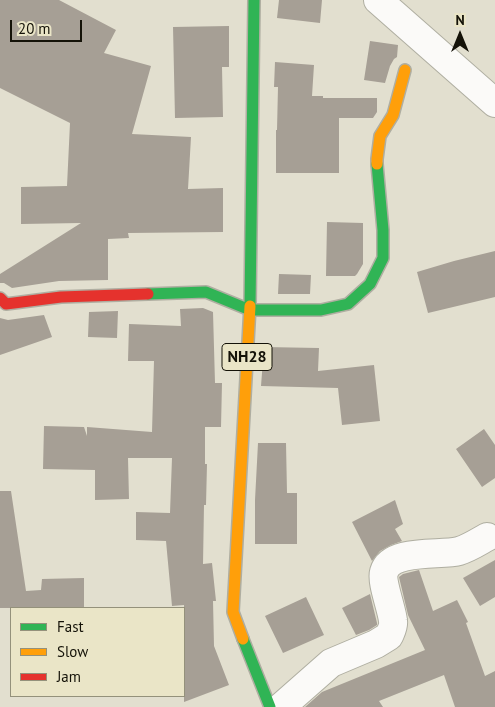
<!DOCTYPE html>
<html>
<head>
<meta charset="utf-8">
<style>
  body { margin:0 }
  #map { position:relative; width:495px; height:707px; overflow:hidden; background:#e2dfcf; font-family:"PT Sans",sans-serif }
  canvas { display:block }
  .legend { position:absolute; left:10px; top:607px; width:175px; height:90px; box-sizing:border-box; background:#eae5c7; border:1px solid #94917b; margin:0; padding:6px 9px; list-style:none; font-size:15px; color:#141208 }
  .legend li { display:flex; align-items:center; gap:10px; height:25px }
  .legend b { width:25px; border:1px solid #94917b }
  .north { position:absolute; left:435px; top:10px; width:50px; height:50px; -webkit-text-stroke:4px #eae5c7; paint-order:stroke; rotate:0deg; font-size:14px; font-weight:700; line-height:20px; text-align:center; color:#141208 }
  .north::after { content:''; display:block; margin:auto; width:18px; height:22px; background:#141208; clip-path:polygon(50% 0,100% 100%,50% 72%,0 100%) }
  .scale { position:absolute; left:10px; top:20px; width:72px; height:22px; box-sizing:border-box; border:2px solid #141208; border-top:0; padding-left:6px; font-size:15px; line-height:18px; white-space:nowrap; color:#141208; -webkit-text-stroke:4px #eae5c7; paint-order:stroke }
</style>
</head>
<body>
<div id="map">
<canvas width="495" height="707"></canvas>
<ul class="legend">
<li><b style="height:6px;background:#30b455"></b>Fast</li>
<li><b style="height:6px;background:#ff9f0a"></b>Slow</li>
<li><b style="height:6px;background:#e5322d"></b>Jam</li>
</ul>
<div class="north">N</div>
<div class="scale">20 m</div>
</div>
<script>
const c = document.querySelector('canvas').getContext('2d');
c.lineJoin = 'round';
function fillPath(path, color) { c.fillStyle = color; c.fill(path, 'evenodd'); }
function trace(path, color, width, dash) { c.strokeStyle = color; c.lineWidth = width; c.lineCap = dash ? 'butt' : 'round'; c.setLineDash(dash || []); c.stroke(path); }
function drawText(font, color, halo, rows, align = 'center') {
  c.font = font + ' "PT Sans",sans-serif'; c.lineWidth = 5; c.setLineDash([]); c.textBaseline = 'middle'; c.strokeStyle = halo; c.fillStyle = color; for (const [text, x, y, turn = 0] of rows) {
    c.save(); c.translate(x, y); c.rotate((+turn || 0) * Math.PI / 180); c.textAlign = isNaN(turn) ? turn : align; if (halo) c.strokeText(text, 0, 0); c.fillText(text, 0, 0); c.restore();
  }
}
const building = new Path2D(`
  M0,0H59L116,30L104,53L151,66L132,134L191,137L188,189L223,188V232L128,233L129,238L108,239V280L59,281L12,288L4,283H0V274L81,223L21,224V187L67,186L70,123L0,88Z
  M279,0H322L320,23L277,18Z
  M229,26V67H222L223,117L175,118L173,27Z
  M370,41L398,45L397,57L394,59L390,66L385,83L364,80Z
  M275,62L314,65L312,96H323V98H377V112L373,118H339V173H276V130H277L278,87H274Z
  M327,222L363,223V264L357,274L355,276H326Z
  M495,251V297L428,313L417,272L454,261Z
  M279,274L311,275L310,294H278Z
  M203,308L213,312L215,383H222L221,427H205V464H207L206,505H204L203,564L212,563L216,601H213L214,646L229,685L184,702V605L172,606L166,541L136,540V512L170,513L172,458H128L129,499L95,500V470L43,469L44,426L84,427L87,436V427L152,432L154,361H128L129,324L181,326L180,309Z
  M118,311L117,338L88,337L89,312Z
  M44,315L52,337L0,355V318L8,320Z
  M264,347L319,348L318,371L374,365L380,421L342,425L338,388L261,386Z
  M484,429L495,445V478L482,487L456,449Z
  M258,443H286L287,493H297V544H255V500Z
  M0,491H11L26,591L41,590L42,579L84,578V608H0Z
  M395,500L403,524L395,529L402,541L391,545L380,551L372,561L352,522Z
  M495,560V597L480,606L463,578Z
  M419,570L433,611L457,600L468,622L466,623L485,676L495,671V707H455L444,675L379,701L383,707H305L322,692L425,650L408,615L399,577L403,574Z
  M370,594L377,623V625L369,630L356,635L342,608Z
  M306,597L324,635L283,653L265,616Z`);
const street = new Path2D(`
  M378,0L495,103
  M281,707L331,663L376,644L389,636C391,631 394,626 393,621C392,609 381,582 384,572C391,548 441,556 459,551C469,548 478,542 487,537`);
const fast = new Path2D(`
  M148,294L206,292L250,310H321L348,304L370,284L383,258V230L377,164
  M250,306L254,0
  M243,639L270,707`);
const slow = new Path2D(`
  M377,164V159L380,136L393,115L405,70
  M243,639L233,612L250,306`);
const jam = new Path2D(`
  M0,298L6,304L61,297L148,294`);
const shields = [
  [247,357,50]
];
const shieldNames = [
  ["NH28",247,357]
];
fillPath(building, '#a69f95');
trace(street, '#afaea1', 30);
trace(fast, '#afaea1', 14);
trace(slow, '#afaea1', 14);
trace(jam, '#afaea1', 14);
trace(street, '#fbfaf8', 28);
trace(fast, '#30b455', 11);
trace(slow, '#ff9f0a', 11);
trace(jam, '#e5322d', 11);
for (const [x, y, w] of shields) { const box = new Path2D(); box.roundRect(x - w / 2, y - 13.5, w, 27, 4); c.fillStyle = '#eae5c7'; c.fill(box); trace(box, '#141208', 1); }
drawText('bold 16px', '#141208', null, shieldNames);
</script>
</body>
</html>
